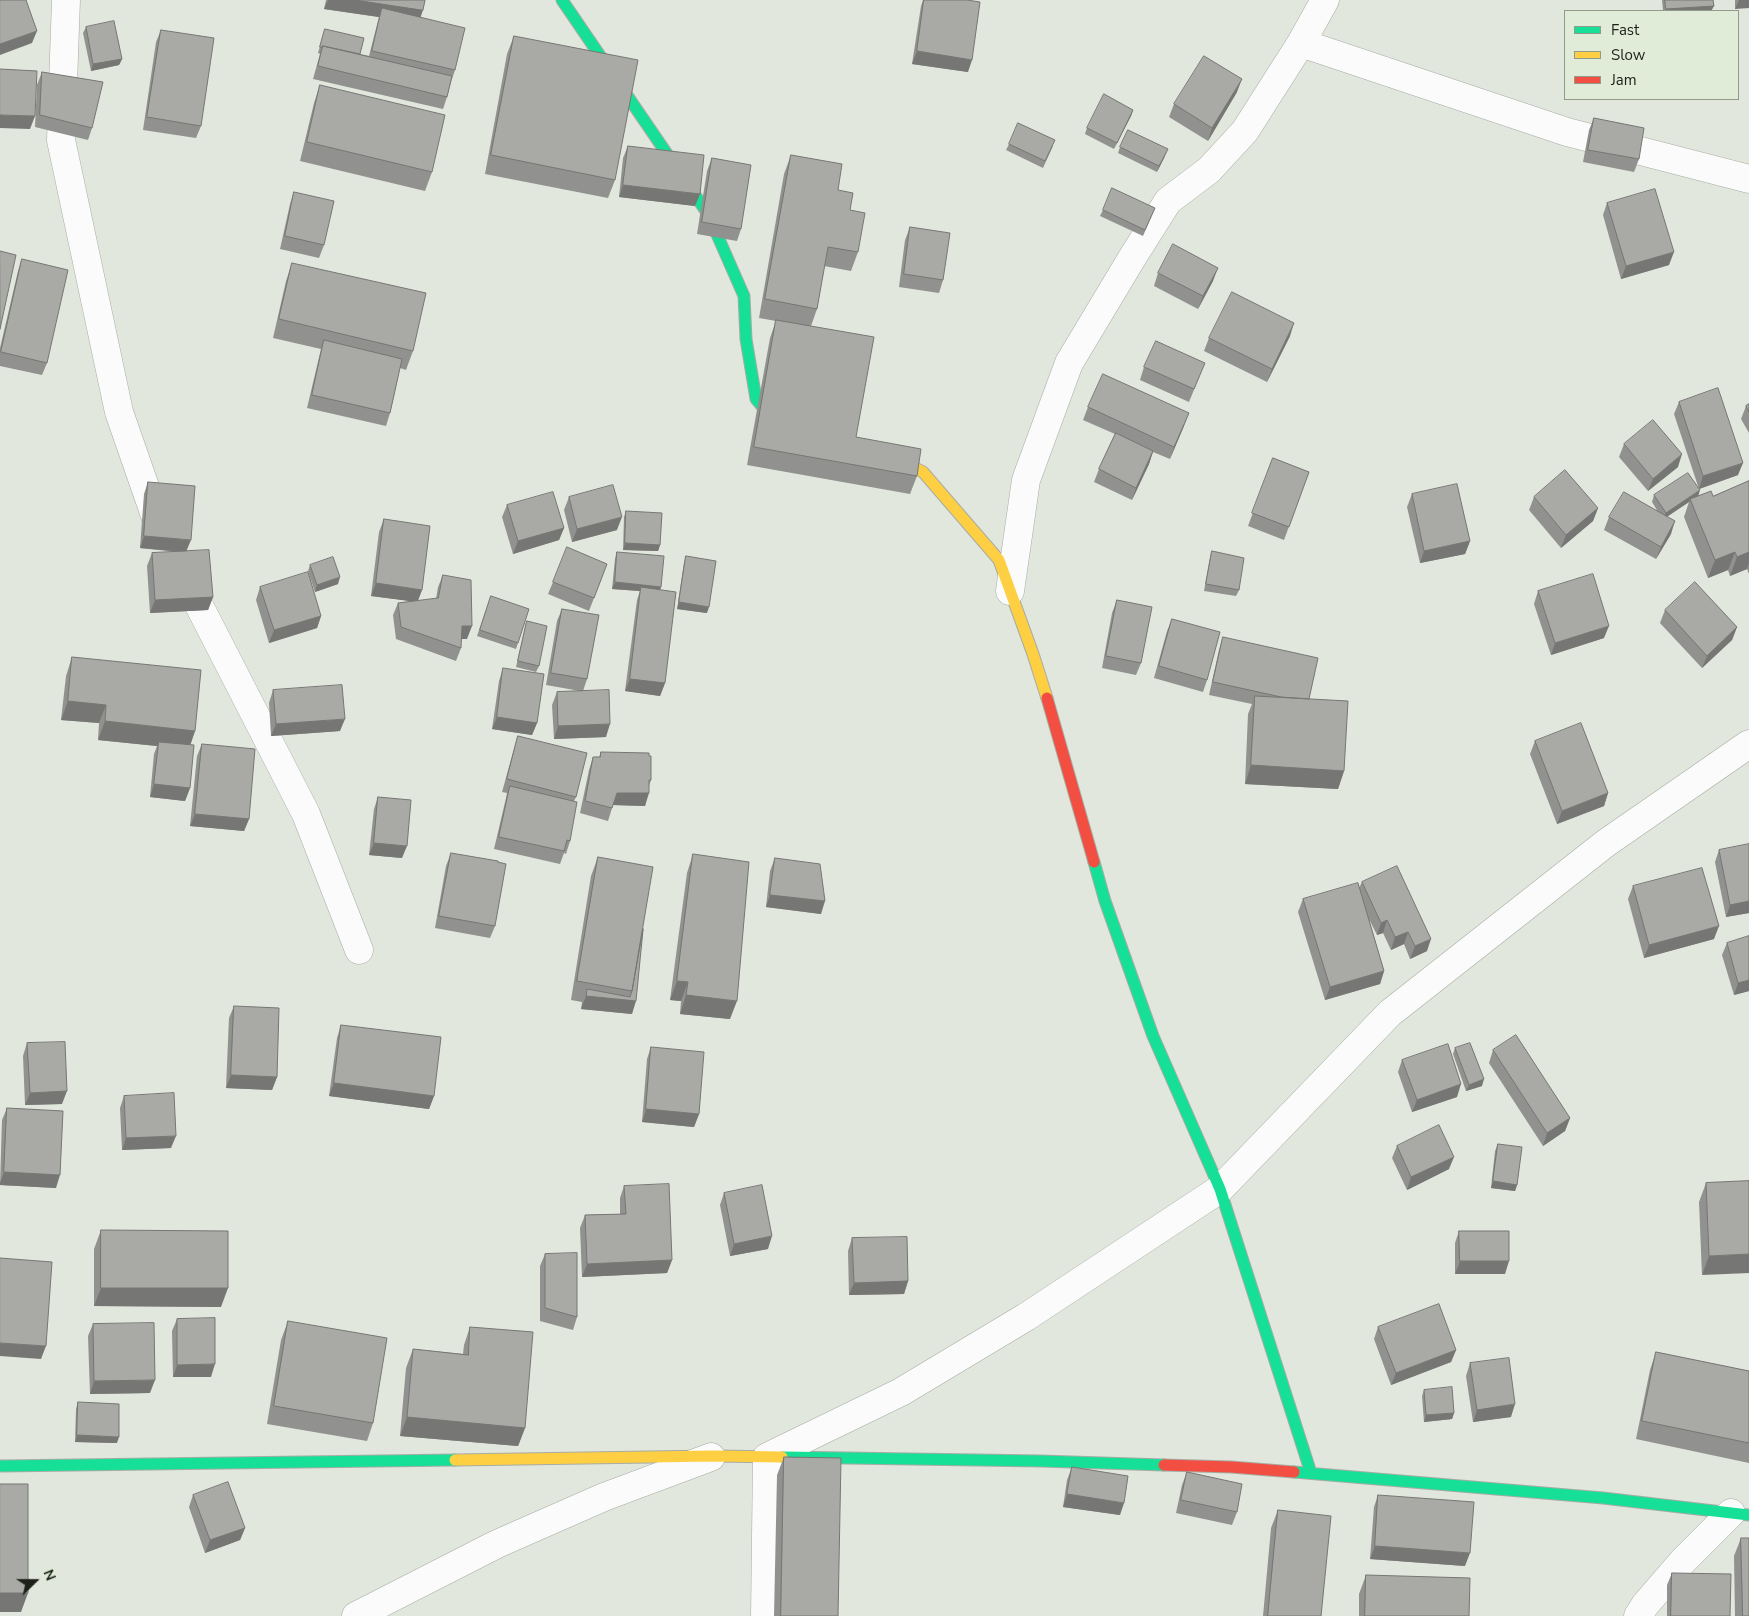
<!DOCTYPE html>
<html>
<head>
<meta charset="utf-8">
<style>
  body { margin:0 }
  #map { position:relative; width:1749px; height:1616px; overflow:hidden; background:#e1e7dc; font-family:"Nunito Sans",sans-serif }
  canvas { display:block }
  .legend { position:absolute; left:1564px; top:10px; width:175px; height:90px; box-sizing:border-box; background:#e0ebd8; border:1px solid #929a8c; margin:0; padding:6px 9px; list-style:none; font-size:15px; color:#1c2019 }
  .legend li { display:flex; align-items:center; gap:10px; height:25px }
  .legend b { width:25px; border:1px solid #929a8c }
  .north { position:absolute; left:10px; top:1556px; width:50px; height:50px; -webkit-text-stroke:4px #e0ebd8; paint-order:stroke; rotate:68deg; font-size:14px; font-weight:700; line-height:20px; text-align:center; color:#1c2019 }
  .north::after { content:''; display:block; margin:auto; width:18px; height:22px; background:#1c2019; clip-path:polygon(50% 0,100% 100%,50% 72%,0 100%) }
</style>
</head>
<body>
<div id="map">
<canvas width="1749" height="1616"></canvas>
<ul class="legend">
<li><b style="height:6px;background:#16e098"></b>Fast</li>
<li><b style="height:6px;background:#ffcf43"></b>Slow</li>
<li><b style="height:6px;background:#f24e42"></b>Jam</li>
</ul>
<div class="north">N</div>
</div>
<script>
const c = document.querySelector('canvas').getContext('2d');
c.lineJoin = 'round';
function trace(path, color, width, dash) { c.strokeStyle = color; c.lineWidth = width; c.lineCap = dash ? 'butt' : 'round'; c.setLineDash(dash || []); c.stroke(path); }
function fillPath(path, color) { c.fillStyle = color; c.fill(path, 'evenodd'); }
const street = new Path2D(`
  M66,0L61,140L119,412L158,524
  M1301,43L1567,132L1749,179
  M184,576L306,814L359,950
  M1010,591L1026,480L1069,363L1132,258L1168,201L1209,170L1245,131L1301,43L1325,0
  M356,1616L497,1544L604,1497L711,1457
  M765,1616L767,1457L901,1392L1026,1317L1220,1189L1390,1013L1606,843L1749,744
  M1638,1616L1645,1605L1683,1561L1731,1513`);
const fast = new Path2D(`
  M562,0L708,214L744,296L746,339L756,399L778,426L783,428
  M1094,862L1105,901L1153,1036L1220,1189L1311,1473
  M782,1457L1041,1461L1164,1465
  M0,1466L455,1460
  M1294,1472L1603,1498L1749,1515`);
const slow = new Path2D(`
  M884,452L923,472L999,560L1033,654L1047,698
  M455,1460L714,1456L782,1457`);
const jam = new Path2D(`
  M1047,698L1094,862
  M1164,1465L1231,1467L1294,1472`);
const wall = new Path2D(`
  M326,0H425L420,18L455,70L451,82L447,97L443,109L313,79L320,54L318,53L325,29L360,54L369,56L379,17L324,9Z
  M923,0H967L968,72L912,64L921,6Z
  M1662,0H1713L1714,6L1711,11H1663Z
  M1735,0H1749L1735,9Z
  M86,27L122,59L119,65L91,71L83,33Z
  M161,30L201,126L196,138L143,130L156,42Z
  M514,36L615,180L608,198L485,174L507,54Z
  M42,72L92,128L88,140L35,127L37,85Z
  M320,85L432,172L425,191L300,161L314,103Z
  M1237,92L1208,141L1169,117L1174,104Z
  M1133,110L1131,116L1114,149L1085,134L1087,128Z
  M1594,118L1639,159L1634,172L1583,162L1589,130Z
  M1009,144L1053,146L1043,168L1006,150Z
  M628,146L695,206L619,197L623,158Z
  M1120,147L1165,156L1157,172L1118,153Z
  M791,155L838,190L850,210L858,252L851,271L824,266L817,309L811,326L856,437L917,476L910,494L747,465L770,338L776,321L759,318L784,174Z
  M712,158L741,229L737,241L697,234L707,171Z
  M294,192L324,245L319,258L280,249L290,204Z
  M1607,203L1669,265L1621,279L1603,215Z
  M1155,208L1143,236L1100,216L1103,210Z
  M910,227L943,280L939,293L899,287L905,240Z
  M22,259L47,363L42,375L0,366V348L18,271Z
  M292,263L413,351L406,370L400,368L390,413L386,426L307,408L321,349L273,338L286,281Z
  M1158,273L1213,281L1198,309L1154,286Z
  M1290,336L1267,382L1204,351L1209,338Z
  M1144,367L1200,375L1189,402L1140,380Z
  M1679,402L1738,475L1699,489L1674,414Z
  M1749,404V433L1741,419L1746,406Z
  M1088,407L1184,426L1170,459L1153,452L1149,464L1132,500L1094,482L1099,469L1115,434L1083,420Z
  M1624,444L1678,467L1648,491L1619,457Z
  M1273,458L1309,472L1284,540L1248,526Z
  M1749,481V574L1747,569L1730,576L1728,570L1708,578L1684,517L1689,502L1667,517L1671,534L1656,559L1604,530L1609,517L1658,512L1652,502L1654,495L1713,496Z
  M148,482L213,597L208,610L150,613L147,566L152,553L177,552L140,548L144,494Z
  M1412,494L1470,541L1465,554L1420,563L1407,507Z
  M569,497L617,530L572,542L564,510Z
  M1534,497L1598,508L1593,521L1561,548L1529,510Z
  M507,505L564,528L559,540L513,554L502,517Z
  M626,511L660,545L658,551L623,550L624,517Z
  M384,519L422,590L418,601L436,599L438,587L443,575L467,639H461V648L456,661L396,639L393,615L398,603L411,601L371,596L379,532Z
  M1212,551L1239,590L1236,596L1204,591L1210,558Z
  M617,552L661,587L660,590L665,683L660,696L625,691L637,600L640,591L612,589L615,559Z
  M686,556L707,613L677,609L684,563Z
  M607,564L589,611L548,594L553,582Z
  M310,565L338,584L315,592L308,571Z
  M260,587L321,616L317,628L269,643L256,600Z
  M1538,591L1604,638L1551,655L1534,604Z
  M491,596L518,643L516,649L477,636Z
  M1117,600L1141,663L1136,675L1102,668L1112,613Z
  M562,609L587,679L583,691L606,737L554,739L552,705L557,692L580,691L546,685L557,621Z
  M1665,610L1737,627L1732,640L1702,668L1660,623Z
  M1172,619L1207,680L1203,692L1154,678L1167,631Z
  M527,621L539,666L536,672L516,667L525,628Z
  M1223,637L1309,699L1344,771L1338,789L1245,784L1248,714L1252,704L1209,695L1219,650Z
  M72,657L195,731L190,745V788L185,801L150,797L154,754L157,746L98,740L99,723L61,720L66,676Z
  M503,668L537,723L532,735L492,729L499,681Z
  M273,690L340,731L271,736L269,703Z
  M518,736L576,797L574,801L570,841L566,854L564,853L560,864L494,849L506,798L507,793L502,792L514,749Z
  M1535,741L1608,793L1604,806L1557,824L1530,754Z
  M202,744L249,819L244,831L190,826L197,756Z
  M601,752L651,780L649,786L645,806L613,805L608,821L580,813L589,770L593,757H599Z
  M378,797L402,858L369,855L374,809Z
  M1719,850L1749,913L1726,917L1715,862Z
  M451,853L495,926L490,938L435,928L446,866Z
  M693,854L730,1019L680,1014L681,1001L670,1000L687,873Z
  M598,857L643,929L632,1014L581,1009L582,1002L571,1000L591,876Z
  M775,858L821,914L766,907L770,871Z
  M1362,882L1427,951L1410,959L1404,944L1391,950L1383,933L1377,935L1369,919L1384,971L1380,984L1325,1000L1298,912L1303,899L1359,888Z
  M1633,886L1714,939L1644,958L1628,899Z
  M1727,943L1749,991L1734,995L1722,955Z
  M234,1006L277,1077L272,1090L226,1088L229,1018Z
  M341,1025L434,1096L429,1109L329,1096L337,1038Z
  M27,1043L62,1104L25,1105L23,1056Z
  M651,1047L699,1114L694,1127L642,1122L647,1059Z
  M1455,1048L1482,1086L1466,1091L1453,1054Z
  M1493,1050L1570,1118L1565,1131L1543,1146L1489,1063Z
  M1402,1060L1457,1097L1412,1112L1398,1072Z
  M124,1096L171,1148L122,1150L120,1108Z
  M7,1108L56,1188L0,1185L2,1120Z
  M1498,1144L1517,1185L1515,1191L1491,1188L1495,1151Z
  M1397,1146L1449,1169L1407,1190L1392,1158Z
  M1749,1181L1702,1275L1699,1202L1706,1183Z
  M624,1186L672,1260L667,1273L582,1277L580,1228L585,1215L620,1214V1198Z
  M724,1193L768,1249L730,1256L720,1205Z
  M101,1230L221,1307L94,1306V1249Z
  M1459,1231L1505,1274H1455V1243Z
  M852,1238L908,1281L904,1294L849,1295L848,1251Z
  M545,1254L577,1317L573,1330L540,1321V1266Z
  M177,1319L211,1377H173L172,1331Z
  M288,1321L373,1423L367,1441L267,1424L281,1340Z
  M93,1324L150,1393L90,1394L88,1336Z
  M470,1327L525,1428L518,1446L400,1436L406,1368L413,1349L463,1354L464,1345Z
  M1378,1327L1456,1350L1451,1362L1391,1385L1374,1339Z
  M1656,1352L1749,1371V1463L1636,1439L1650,1370Z
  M1470,1363L1511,1417L1473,1422L1466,1376Z
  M1424,1390L1454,1413L1452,1419L1424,1422L1422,1396Z
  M78,1402L117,1443L75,1442L76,1409Z
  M784,1457L838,1616H774L777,1475Z
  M1072,1467L1120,1515L1063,1507L1067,1480Z
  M1187,1472L1237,1512L1232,1525L1176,1513L1182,1485Z
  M193,1495L245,1528L240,1540L205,1553L189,1507Z
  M1378,1495L1465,1566L1370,1559L1374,1507Z
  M1278,1510L1321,1616H1263L1271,1528Z
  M1741,1538L1749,1616H1735L1734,1556Z
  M1672,1573L1730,1616H1667V1585Z
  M1366,1575L1469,1616H1359V1594Z`);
const shadedWall = new Path2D(`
  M328,0H355L423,10L419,22L382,8L379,17L324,9Z
  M1739,0H1749V8L1735,9Z
  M1714,6L1711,11H1665L1666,9Z
  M37,31L32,43L0,55V44Z
  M917,51L972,60L968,72L912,64Z
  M122,59L119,65L91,71L93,64Z
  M1242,79L1237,92L1208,141L1212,128Z
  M1133,110L1131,116L1114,149L1117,143Z
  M0,115L35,116L30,129L0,128Z
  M1168,149L1165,156L1157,172L1159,166Z
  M623,185L700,194L695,206L619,197Z
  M1674,252L1669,265L1621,279L1626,266Z
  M1218,268L1213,281L1198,309L1203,296Z
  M1294,323L1290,336L1267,382L1272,369Z
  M1189,413L1184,426L1170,459L1174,447Z
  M1153,451L1149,464L1132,500L1136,488Z
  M1682,454L1678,467L1648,491L1653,479Z
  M1743,463L1738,475L1699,489L1703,476Z
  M1700,490L1698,497L1690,499L1689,502L1663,519L1666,513Z
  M1598,508L1593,521L1561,548L1566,535Z
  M622,517L617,530L572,542L577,529Z
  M1675,521L1671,534L1656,559L1661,547Z
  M564,528L559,540L513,554L518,541Z
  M144,536L191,540L186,552L140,548Z
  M1470,541L1465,554L1420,563L1424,551Z
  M625,543L660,545L658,551L623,550Z
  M1735,552L1728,570L1708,578L1715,560Z
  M1749,552V563L1747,569L1730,576L1737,557Z
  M340,577L338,584L315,592L317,585Z
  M615,582L661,587L659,593L641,587L640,591L612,589Z
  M376,583L422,590L417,602L371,596Z
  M213,597L208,610L150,613L155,600Z
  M679,602L709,607L707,613L677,609Z
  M321,616L317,628L269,643L274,630Z
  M462,626H472L467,639H457Z
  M1609,626L1604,638L1551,655L1555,643Z
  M1737,627L1732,640L1702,668L1707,656Z
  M630,679L665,683L660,696L625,691Z
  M68,701L106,705L99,723L61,720Z
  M497,717L537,723L532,735L492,729Z
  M345,719L340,731L271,736L276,724Z
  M105,721L195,731L189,749L159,742L157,746L98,740Z
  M610,724L606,737L554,739L558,726Z
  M1251,765L1344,771L1338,789L1245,784Z
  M154,784L190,788L185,801L150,797Z
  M617,793H649L645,806L613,805Z
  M1608,793L1604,806L1557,824L1562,811Z
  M195,814L249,819L244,831L190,826Z
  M374,843L407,846L402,858L369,855Z
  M770,895L825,901L821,914L766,907Z
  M1749,901V913L1726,917L1730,905Z
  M1387,920L1383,933L1377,935L1381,923Z
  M1719,926L1714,939L1644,958L1649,945Z
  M1408,932L1404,944L1391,950L1395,937Z
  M1431,939L1427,951L1410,959L1415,946Z
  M1384,971L1380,984L1325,1000L1330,987Z
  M1749,980V991L1734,995L1738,983Z
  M677,981L688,982L681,1001L670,1000Z
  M686,995L737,1001L730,1019L680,1014Z
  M586,996L636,1001L632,1014L581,1009Z
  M231,1075L277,1077L272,1090L226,1088Z
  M1484,1079L1482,1086L1466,1091L1469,1085Z
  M334,1083L434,1096L429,1109L329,1096Z
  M1461,1084L1457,1097L1412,1112L1417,1100Z
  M67,1091L62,1104L25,1105L30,1093Z
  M646,1109L699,1114L694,1127L642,1122Z
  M1570,1118L1565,1131L1543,1146L1547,1133Z
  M176,1136L171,1148L122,1150L126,1138Z
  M1454,1157L1449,1169L1407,1190L1411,1177Z
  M4,1172L60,1175L56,1188L0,1185V1183Z
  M1493,1181L1517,1185L1515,1191L1491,1188Z
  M772,1236L768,1249L730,1256L734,1244Z
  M1749,1254V1273L1702,1275L1709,1256Z
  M672,1260L667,1273L582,1277L587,1264Z
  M1460,1261H1509L1505,1274H1455Z
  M908,1281L904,1294L849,1295L854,1283Z
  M101,1288H228L221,1307L94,1306Z
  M0,1343L46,1346L41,1359L0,1356Z
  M1456,1350L1451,1362L1391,1385L1396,1373Z
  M215,1364L211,1377H173L177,1365Z
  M155,1380L150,1393L90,1394L94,1381Z
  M1515,1404L1511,1417L1473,1422L1477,1410Z
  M1454,1413L1452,1419L1424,1422L1426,1415Z
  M407,1417L525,1428L518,1446L400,1436Z
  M77,1435L119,1437L117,1443L75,1442Z
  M1067,1494L1124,1503L1120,1515L1063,1507Z
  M245,1528L240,1540L205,1553L210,1540Z
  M1375,1546L1470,1553L1465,1566L1370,1559Z
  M0,1593H28L21,1612H0Z`);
const building = new Path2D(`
  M0,0H26L37,31L0,44Z
  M355,0H425L423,10Z
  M924,0H967L980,2L972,60L917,51Z
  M1665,0H1713L1714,6L1666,9Z
  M382,8L465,28L455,70L372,51Z
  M114,21L122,59L93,64L86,27Z
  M325,29L364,38L360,54L323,46V47H320Z
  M161,30L214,38L201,126L147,117Z
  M514,36L638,60L615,180L491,155Z
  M323,46L452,76L447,97L318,66Z
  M1204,56L1242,79L1212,128L1174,104Z
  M0,69L37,71L35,116L0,115Z
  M42,72L103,82L92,128L40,115Z
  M320,85L445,115L432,172L307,142Z
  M1104,94L1133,110L1117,143L1087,128Z
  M1594,118L1644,128L1639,159L1588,150Z
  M1018,123L1055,140L1045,161L1009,144Z
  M1128,130L1168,149L1159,166L1120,147Z
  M628,146L704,155L700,194L623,185Z
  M791,155L842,164L838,190L853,193L850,210L865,213L858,252L828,247L817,309L765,299Z
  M712,158L751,165L741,229L702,222Z
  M1112,188L1155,208L1145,230L1103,210Z
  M1655,189L1674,252L1626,266L1607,203Z
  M294,192L334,201L324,245L285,236Z
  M910,227L950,233L943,280L904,274Z
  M1173,244L1218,268L1203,296L1158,273Z
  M0,251L16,255L0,329Z
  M22,259L68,270L47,363L1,352Z
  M292,263L426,293L413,351L279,319Z
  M1232,292L1294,323L1272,369L1209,338Z
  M776,320L874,337L856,437L921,449L917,476L754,447Z
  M324,340L402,359L390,413L312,395Z
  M1156,341L1205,363L1194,389L1144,367Z
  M1103,374L1189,413L1174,447L1088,407Z
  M1718,388L1743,463L1703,476L1679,402Z
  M1749,404V412L1746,406Z
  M1653,420L1682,454L1653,479L1624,444Z
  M1116,433L1153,451L1136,488L1099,469Z
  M1273,458L1309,472L1289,527L1252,513Z
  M1565,470L1598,508L1566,535L1534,497Z
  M1688,473L1700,490L1666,513L1654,495Z
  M1749,481V552L1737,557L1735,552L1715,560L1690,499L1711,491L1713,496Z
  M148,482L195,486L191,540L144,536Z
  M1457,484L1470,541L1424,551L1412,494Z
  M613,485L622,517L577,529L569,497Z
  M553,492L564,528L518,541L507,505Z
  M1624,492L1675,521L1661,547L1609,517Z
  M626,511L662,513L660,545L625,543Z
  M384,519L430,526L422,590L376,583Z
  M567,547L607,564L594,598L553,582Z
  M209,550L213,597L155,600L152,553Z
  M1212,551L1244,558L1239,590L1206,584Z
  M617,552L664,556L661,587L615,582Z
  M686,556L716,561L709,607L679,602Z
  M333,557L340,577L317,585L310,565Z
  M308,572L321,616L274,630L260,587Z
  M1593,574L1609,626L1555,643L1538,591Z
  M443,575L471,580L472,626H462L461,648L401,627L398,603L438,598Z
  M1695,582L1737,627L1707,656L1665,610Z
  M641,587L676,592L665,683L630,679Z
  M491,596L529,609L518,643L480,630Z
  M1117,600L1152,607L1141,663L1106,656Z
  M562,609L599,615L587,679L551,673Z
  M1172,619L1220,632L1207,680L1159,666Z
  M527,621L547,626L539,666L518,661Z
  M1223,637L1318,658L1309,699L1281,697L1213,682Z
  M72,657L201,670L195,731L105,721L106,705L68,701Z
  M503,668L544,674L537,723L497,717Z
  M342,685L345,719L276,724L273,690Z
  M609,690L610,724L558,726L557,692Z
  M1255,696L1348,701L1344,771L1251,765Z
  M1581,723L1608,793L1562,811L1535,741Z
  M518,736L587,753L576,797L507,779Z
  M159,742L194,745L190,788L154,784Z
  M202,744L255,749L249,819L195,814Z
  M601,752L649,753V756H651V780H649V793H617L612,808L585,801L593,757H600Z
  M510,786L577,802L570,841L567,840L564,851L499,837Z
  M378,797L411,800L407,846L374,843Z
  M1749,844V901L1730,905L1719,850Z
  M451,853L498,861V862L506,864L495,926L439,916Z
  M693,854L749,862L737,1001L686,995L688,982L677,981Z
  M598,857L653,867L632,991L577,981Z
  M775,858L820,864L825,901L770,895Z
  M1397,866L1431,939L1415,946L1408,932L1395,937L1387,920L1381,923L1362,882Z
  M1702,868L1719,926L1649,945L1633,886Z
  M1358,883L1384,971L1330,987L1303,899Z
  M643,929V930L636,1001L586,996L587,989L630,997L632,991Z
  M1749,936V980L1738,983L1727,943Z
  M234,1006L279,1008L277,1077L231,1075Z
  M341,1025L441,1037L434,1096L334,1083Z
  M1516,1035L1570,1118L1547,1133L1493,1050Z
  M65,1042L67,1091L30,1093L27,1043Z
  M1470,1043L1484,1079L1469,1085L1455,1048Z
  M1448,1044L1461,1084L1417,1100L1402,1060Z
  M651,1047L704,1052L699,1114L646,1109Z
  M174,1093L176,1136L126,1138L124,1096Z
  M7,1108L63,1111L60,1175L4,1172Z
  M1439,1125L1454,1157L1411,1177L1397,1146Z
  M1498,1144L1522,1147L1517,1185L1493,1181Z
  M1749,1181V1254L1709,1256L1706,1183Z
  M669,1184L672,1260L587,1264L585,1215L626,1214L624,1186Z
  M762,1185L772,1236L734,1244L724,1193Z
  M101,1230L228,1231V1288H101Z
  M1459,1231H1509V1261H1460Z
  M907,1237L908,1281L854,1283L852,1238Z
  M577,1253V1317L545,1308V1254Z
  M0,1258L52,1262L46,1346L0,1343Z
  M1439,1304L1456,1350L1396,1373L1378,1327Z
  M215,1318V1364L177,1365V1319Z
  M288,1321L387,1338L373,1423L274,1406Z
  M154,1323L155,1380L94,1381L93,1324Z
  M470,1327L533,1332L525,1428L407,1417L413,1349L468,1355Z
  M1656,1352L1749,1371V1443L1642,1421Z
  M1509,1358L1515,1404L1477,1410L1470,1363Z
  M1452,1387L1454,1413L1426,1415L1424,1390Z
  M78,1402L119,1404V1437L77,1435Z
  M784,1457L841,1458L838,1616H781Z
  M1072,1467L1128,1476L1124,1503L1067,1494Z
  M1187,1472L1242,1484L1237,1512L1181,1500Z
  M228,1482L245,1528L210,1540L193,1495Z
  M0,1484H28V1593H0Z
  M1378,1495L1474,1502L1470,1553L1375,1546Z
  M1278,1510L1331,1516L1321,1616H1268Z
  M1741,1538H1749V1616H1743Z
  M1672,1573L1731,1574L1730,1616H1671Z
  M1366,1575L1470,1578L1469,1616H1365Z`);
trace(street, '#a7aca4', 29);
trace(fast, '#a7aca4', 13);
trace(slow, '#a7aca4', 13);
trace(jam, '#a7aca4', 13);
trace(street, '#fafbfa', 28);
trace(fast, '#16e098', 11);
trace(slow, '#ffcf43', 11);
trace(jam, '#f24e42', 11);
fillPath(wall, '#91918f');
fillPath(shadedWall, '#767674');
fillPath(building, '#a9a9a6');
trace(building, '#767674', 1);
</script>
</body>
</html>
